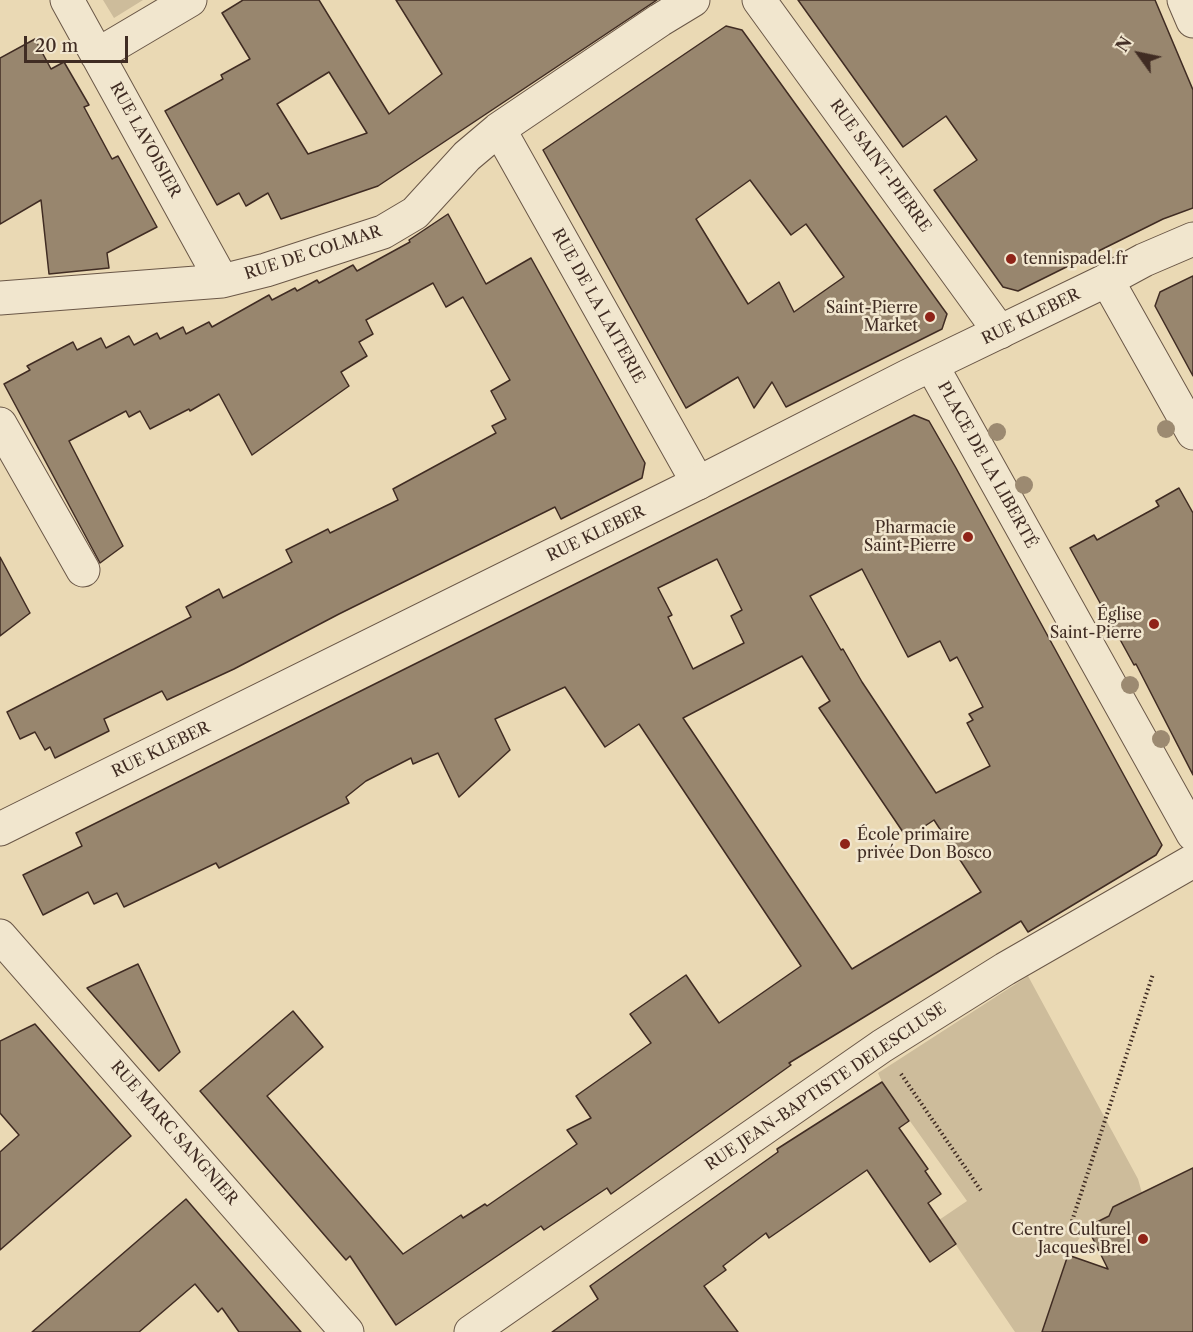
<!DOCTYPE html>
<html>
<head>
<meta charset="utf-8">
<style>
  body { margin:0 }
  #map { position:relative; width:1193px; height:1332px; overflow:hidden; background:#ead9b4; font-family:"Libre Caslon Text",serif }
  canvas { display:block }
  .north { position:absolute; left:1109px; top:24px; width:60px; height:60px; -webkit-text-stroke:4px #f1e6ce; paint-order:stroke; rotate:303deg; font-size:16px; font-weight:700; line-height:24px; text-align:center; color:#402c23 }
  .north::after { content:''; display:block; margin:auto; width:21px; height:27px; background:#402c23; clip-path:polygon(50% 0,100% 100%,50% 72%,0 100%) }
  .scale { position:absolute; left:24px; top:36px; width:104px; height:27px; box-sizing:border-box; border:3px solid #402c23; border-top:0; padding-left:8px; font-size:18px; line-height:21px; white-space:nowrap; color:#402c23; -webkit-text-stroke:4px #f1e6ce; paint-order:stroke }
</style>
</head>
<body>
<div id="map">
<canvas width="1193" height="1332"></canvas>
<div class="north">N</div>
<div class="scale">20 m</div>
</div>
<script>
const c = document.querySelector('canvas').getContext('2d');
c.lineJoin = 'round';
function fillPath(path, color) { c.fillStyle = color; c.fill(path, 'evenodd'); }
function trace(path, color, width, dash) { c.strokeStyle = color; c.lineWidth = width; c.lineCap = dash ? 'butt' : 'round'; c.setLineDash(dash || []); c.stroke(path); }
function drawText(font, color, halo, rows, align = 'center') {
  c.font = font + ' "Libre Caslon Text",serif'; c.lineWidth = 5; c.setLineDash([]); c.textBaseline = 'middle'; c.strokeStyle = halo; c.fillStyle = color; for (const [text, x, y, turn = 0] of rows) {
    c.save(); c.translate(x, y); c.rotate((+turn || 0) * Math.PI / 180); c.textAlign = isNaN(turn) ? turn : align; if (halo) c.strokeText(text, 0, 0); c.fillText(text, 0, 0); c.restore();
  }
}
const green = new Path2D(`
  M103,0H143L114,18Z
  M1028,976L1138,1179L1142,1193L1113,1207L1109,1216L1087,1227L1068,1255L1042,1332H1015L939,1220L967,1201L882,1082L878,1073Z`);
const building = new Path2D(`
  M243,0H319L389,114L442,74L396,0H657L378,186L281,219L268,193L246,206L239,193L217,205L165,111L223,79L221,75L250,59L222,13ZM329,72L367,133L308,154L277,104Z
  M798,0H1155L1193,90V208L1163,219L1018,291L1003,287L934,190L977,160L946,116L903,147Z
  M726,26L742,30L947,314L942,329L786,407L772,382L754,408L738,377L686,408L543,150ZM750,180L791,235L806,224L844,277L794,312L779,282L748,304L696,219Z
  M35,39L51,69L64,62L89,105L84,107L112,159L118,156L157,227L107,253L109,268L49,274L41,200L0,224V58Z
  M448,214L486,284L531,258L645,463L642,478L561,519L555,507L339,614L234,669L167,700L162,691L127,708L104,719L109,731L55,758L50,747L45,750L35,732L20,739L7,712L191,617L186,607L219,589L223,598L292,562L286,550L328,529L330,533L398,500L393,489L496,433L492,426L506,419L491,391L510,380L463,297L446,307L433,283L366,320L373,334L359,342L367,356L341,372L349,386L252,455L219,394L190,411L189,409L150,429L140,411L129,417L126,411L69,441L123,546L100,563L4,384L30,370L27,366L73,342L77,350L101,338L106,348L129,336L134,345L157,333L160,339L183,327L186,334L209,322L212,327L269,295L272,300L295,288L297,291L317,280L319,283L353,265L357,271L410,242L409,240Z
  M1193,276V376L1155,306L1160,292Z
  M914,415L929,421L956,468L1162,845L1156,855L1028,932L1021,921L843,1030L789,1063L791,1065L611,1194L607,1188L544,1230L541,1226L396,1325L350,1256L346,1260L200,1091L293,1011L323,1047L267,1096L403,1254L461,1215L463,1218L485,1204L487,1206L577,1144L567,1130L591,1118L576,1096L651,1043L630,1014L686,975L719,1023L801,966L639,724L605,747L565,687L495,719L510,750L459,797L438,753L413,764L411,758L366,781L346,797L349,803L219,868L216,863L124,907L117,893L94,904L88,892L43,915L23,875L82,846L76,833ZM717,559L742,610L731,616L744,643L693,669L668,617L672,615L658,588ZM862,569L908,657L940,641L950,661L957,657L983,707L969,714L973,720L967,723L990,766L936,793L862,682L843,649L841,650L810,596ZM802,656L830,701L819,708L907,838L934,820L981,892L852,969L683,718Z
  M1179,488L1193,513V775L1136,664L1134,665L1070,548L1094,535L1097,540L1159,506L1156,501Z
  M0,557L30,613L0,636Z
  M138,964L180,1052L159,1071L87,988Z
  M35,1024L131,1136L0,1250V1152L19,1135L0,1113V1041Z
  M882,1082L909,1121L899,1128L928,1169L925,1171L941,1194L928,1203L956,1244L930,1262L867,1170L769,1238L766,1233L723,1266L726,1270L704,1286L738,1332H552L598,1299L590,1286L778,1152L777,1149Z
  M1193,1168V1332H1042L1068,1255L1108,1269L1087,1227L1109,1216L1113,1207Z
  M186,1199L301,1332H239L222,1308L218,1312L195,1284L139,1332H32Z`);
const path = new Path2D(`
  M901,1074L982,1192
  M1072,1221L1153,974`);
const minor = new Path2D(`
  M67,0L222,281
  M759,0L1000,332
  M1184,0L1193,21
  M97,55L190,0
  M499,129L698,483
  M1107,280L1193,433
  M0,298L222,281L266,270L383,232L415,213L467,156L499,129L660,20L693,0
  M932,366L1193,834
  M0,424L83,570
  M0,936L347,1332`);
const tertiary = new Path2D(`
  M0,829L698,483L908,376L1107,280L1144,260L1193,239
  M471,1332L882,1046L1005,969L1193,861`);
const trees = [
  [1166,429],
  [997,432],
  [1024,485],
  [1130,685],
  [1161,739]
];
const markers = [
  [1011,259,6,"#8f2418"],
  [930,317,6,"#8f2418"],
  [968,537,6,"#8f2418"],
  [1154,624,6,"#8f2418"],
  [845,844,6,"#8f2418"],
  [1143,1239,6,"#8f2418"]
];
const streetNames = [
  ["RUE LAVOISIER",145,140,61],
  ["RUE SAINT-PIERRE",880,166,54],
  ["RUE DE COLMAR",313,253,-18],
  ["RUE DE LA LAITERIE",598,306,61],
  ["RUE KLEBER",1031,317,-26],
  ["PLACE DE LA LIBERTÉ",987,465,61],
  ["RUE KLEBER",596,534,-26],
  ["RUE KLEBER",161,750,-26],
  ["RUE JEAN-BAPTISTE DELESCLUSE",826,1087,-34],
  ["RUE MARC SANGNIER",174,1133,49]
];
const poiNames = [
  ["tennispadel.fr",1023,259,"left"],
  ["Saint-Pierre",918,308],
  ["Market",918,326],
  ["Pharmacie",956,528],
  ["Saint-Pierre",956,546],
  ["Église",1142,615],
  ["Saint-Pierre",1142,633],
  ["École primaire",857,835,"left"],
  ["privée Don Bosco",857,853,"left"],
  ["Centre Culturel",1131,1230],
  ["Jacques Brel",1131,1248]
];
fillPath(green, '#cdbc9b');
fillPath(building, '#98866e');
trace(building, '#402c23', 1.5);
trace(minor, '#6a5747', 35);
trace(tertiary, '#6a5747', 35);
trace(path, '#402c23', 4, [1.5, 3]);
trace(minor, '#f1e6ce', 33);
trace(tertiary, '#f1e6ce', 33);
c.fillStyle = '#9c8a71';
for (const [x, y] of trees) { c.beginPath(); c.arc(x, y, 9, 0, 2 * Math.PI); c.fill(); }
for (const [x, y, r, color] of markers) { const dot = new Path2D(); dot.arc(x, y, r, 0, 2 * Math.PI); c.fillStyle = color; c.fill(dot); trace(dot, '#f1e6ce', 2); }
drawText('16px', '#402c23', '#f1e6ce', streetNames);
drawText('16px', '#402c23', '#f1e6ce', poiNames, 'right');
</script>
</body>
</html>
